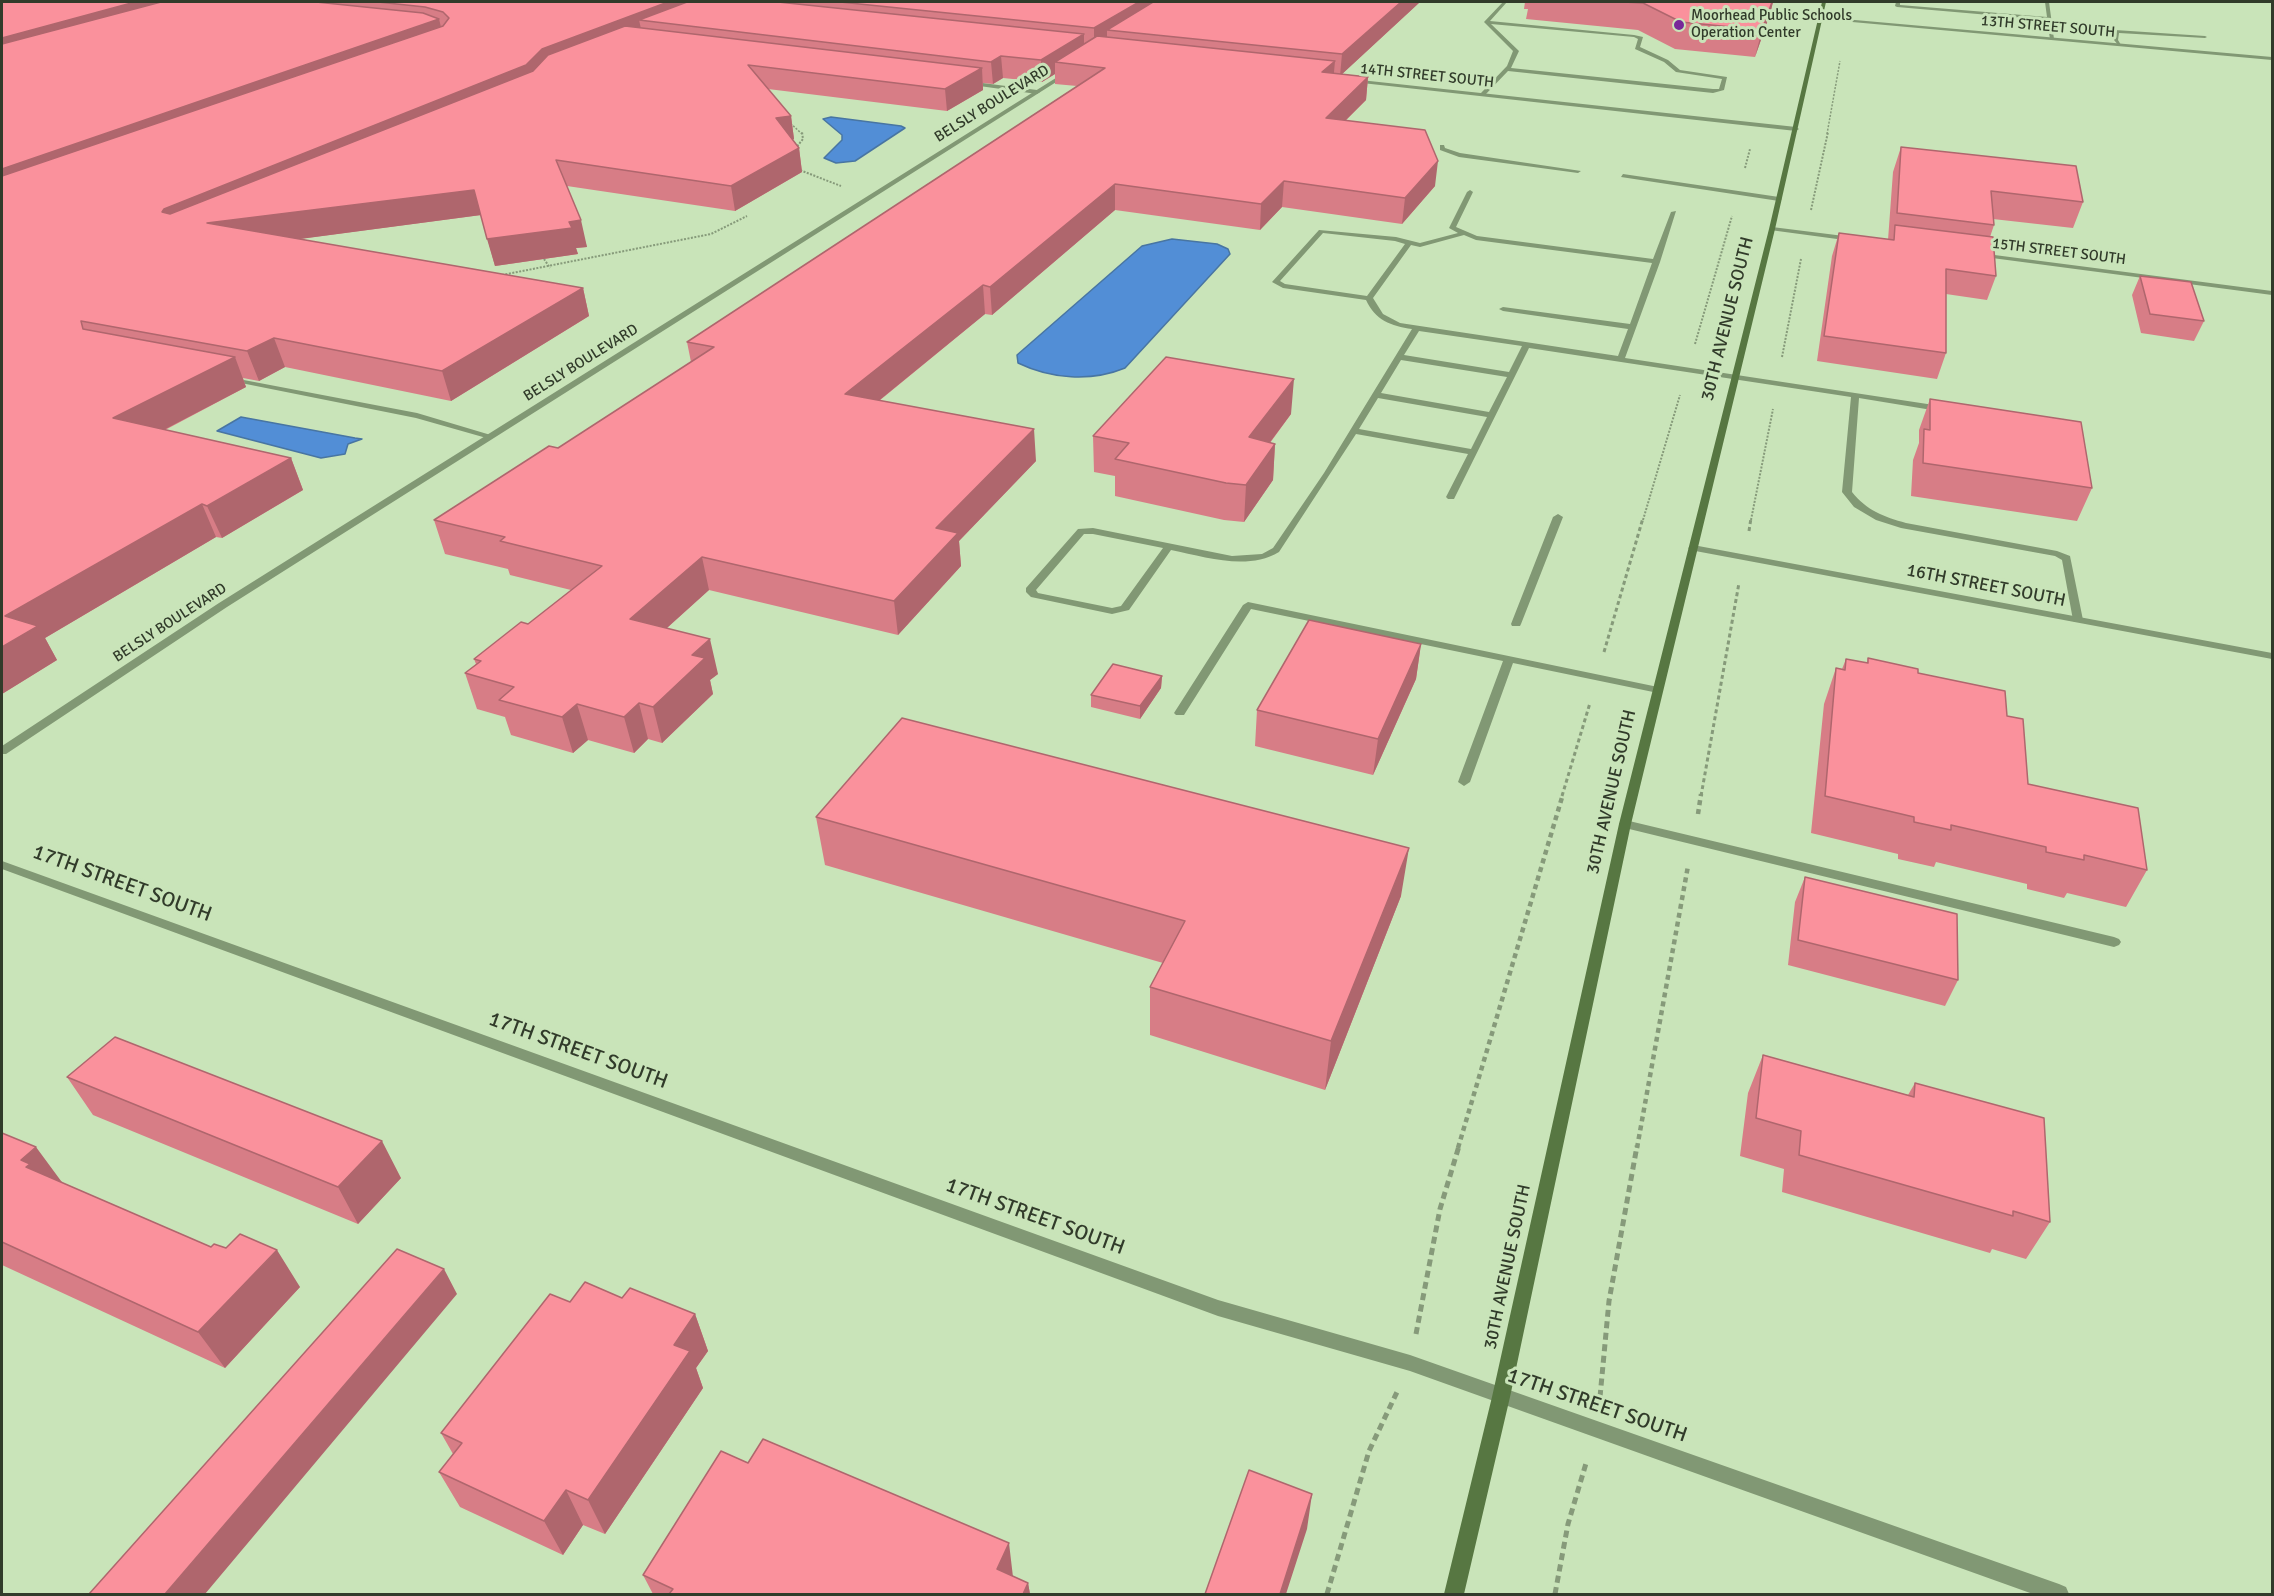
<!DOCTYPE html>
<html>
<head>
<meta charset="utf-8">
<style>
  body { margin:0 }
  #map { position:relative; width:2274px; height:1596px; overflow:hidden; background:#c9e4b9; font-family:Signika,sans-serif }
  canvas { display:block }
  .frame { position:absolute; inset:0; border:3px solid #313b2a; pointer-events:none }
</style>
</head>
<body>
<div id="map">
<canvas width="2274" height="1596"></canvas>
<div class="frame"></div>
</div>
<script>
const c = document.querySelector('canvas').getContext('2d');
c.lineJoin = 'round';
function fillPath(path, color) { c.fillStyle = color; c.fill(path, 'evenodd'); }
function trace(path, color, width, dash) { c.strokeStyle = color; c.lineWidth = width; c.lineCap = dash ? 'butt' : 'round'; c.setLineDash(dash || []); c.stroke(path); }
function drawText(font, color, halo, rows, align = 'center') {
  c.font = font + ' Signika,sans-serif'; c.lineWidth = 6; c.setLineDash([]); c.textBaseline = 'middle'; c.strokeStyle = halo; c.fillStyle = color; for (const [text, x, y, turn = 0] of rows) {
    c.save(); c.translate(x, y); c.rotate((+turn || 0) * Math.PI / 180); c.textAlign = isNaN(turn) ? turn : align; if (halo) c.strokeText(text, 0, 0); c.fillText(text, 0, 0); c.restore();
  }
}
const water = new Path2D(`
  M831,117L901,126L905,128L855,161L836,163L824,158L842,140V135L823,119Z
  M1172,239L1217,244L1228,249L1230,254L1125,368C1091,382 1051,379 1018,363L1017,355L1142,246Z
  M241,417L355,438L362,439L348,444L345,454L321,458L217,431Z`);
const pathFar4 = new Path2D(`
  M788,121L802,134
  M1827,134L1840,61`);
const pathFar3 = new Path2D(`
  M795,149L803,139L802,132
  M1745,168L1750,149
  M797,169L841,186
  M1811,210L1828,132
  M544,259L550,268
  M502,275L711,234L747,216
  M1695,344L1732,216
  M1782,357L1801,259
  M1643,520L1680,395
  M1751,520L1773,409`);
const pathFar2 = new Path2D(`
  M1749,531L1751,518
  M1604,652L1643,518
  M1562,796L1590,703
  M1701,796L1739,583`);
const pathFar1 = new Path2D(`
  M1698,814L1701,794
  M1458,1148L1563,794
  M1637,1148L1688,866`);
const path = new Path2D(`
  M1416,1334L1440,1209L1459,1146
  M1600,1397L1609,1301L1637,1146
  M1327,1594L1369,1451L1397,1392
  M1555,1594L1568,1524L1587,1460`);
const lane = new Path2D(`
  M1503,2H1507L1490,21L1634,35L1643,37L1640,47L1668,60L1680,70L1727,77L1724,90L1713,93L1508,71L1485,95H1481V93L1507,66L1513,51L1484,22ZM1491,24L1634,37L1638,39L1635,49L1664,62L1676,72L1722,79L1719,89H1713L1511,68L1519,51Z
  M1896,2H1900V5L2047,17L2045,2H2049L2054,39H2050L2047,20L1897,7L1895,6Z
  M2115,30L2205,36L2207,37L2205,38L2119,33L2118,40L2121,45L2119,46L2114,40Z
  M967,81L1037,90L1040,92L1037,94L965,84Z
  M1440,145H1444L1445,148L1460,153L1581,171L1578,173L1459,157L1440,150Z
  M1623,174L1779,197L1782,199L1779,201L1621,177Z
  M1470,190L1473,192L1456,227L1477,236L1653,259L1671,212L1676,211L1660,262L1625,358L1947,407V411L1944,412L1859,398L1852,492C1866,510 1884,517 1906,523L2057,551L2070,556L2083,620L2082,622H2074L2073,620L2062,560L2055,556L1901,528L1876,520L1854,507L1842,492L1851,397L1529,348L1454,499H1448L1446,497L1468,454L1356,434L1279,552C1247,571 1206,557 1171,550L1129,610L1112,614L1031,597L1026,592V588L1078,529L1093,528L1232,556L1262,554L1273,548L1324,473L1412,329C1391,326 1375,320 1366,300L1283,288L1272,282L1319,230L1396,237L1420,243L1458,233L1449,228L1467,192ZM1323,233L1395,241L1405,244L1367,296L1285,284L1280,281ZM1464,235L1476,240L1652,263L1630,324L1503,307L1499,309L1503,311L1628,329L1618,356L1400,323L1383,314L1373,298L1411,245L1420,247ZM1419,331L1522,346L1509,372L1404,355ZM1401,360L1507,377L1489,412L1381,393ZM1378,398L1487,417L1471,449L1359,429ZM1084,534H1093L1163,548L1121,606L1112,608L1038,593L1036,590Z
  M228,377L417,413L494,436L490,439L416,418L231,381H228Z
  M1558,514L1563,517L1521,624L1520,626H1512L1511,624L1553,517Z
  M1248,602L1658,687L1663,690L1658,693L1513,663L1470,782L1464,786L1458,782L1503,661L1251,609L1184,715H1176L1174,713L1243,605Z
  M1625,820L2114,937L2119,939L2121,942L2119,945L2114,947L1621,827L1619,824L1621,821Z`);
const street = new Path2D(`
  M1821,17L2272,57V60L1819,19Z
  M1067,71L1072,72L227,607L6,754H2V746L219,603Z
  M1351,79L1796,127L1799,129L1796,131L1353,82Z
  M1772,227L1852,237L1855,239L1852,241L1770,230V228Z
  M1979,253L2272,291V295L1977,256V254Z
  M1693,545L2272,653V659L1690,550L1688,548Z
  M2,861L1218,1300L1410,1355L2059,1584L2066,1587L2069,1594H2033L1410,1371L1218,1316L2,869Z`);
const secondary = new Path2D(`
  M1822,2H1826L1775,229L1631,824L1510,1397L1464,1594H1444L1492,1397L1619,824L1769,229Z`);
const wall = new Path2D(`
  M2,2H1420L1342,74L1368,77L1366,100L1346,120L1435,186L1402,224L1282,207L1260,230L1115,210L992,315L985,314L879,401L1036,461L959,541L961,566L898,635L709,590L667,628L718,674L710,680L713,694L662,743L648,739L634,753L588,740L573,753L511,735L505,717L477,709L465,673L476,664L474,659L528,624L571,590L510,575L508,569L445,554L434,520L558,448L691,362L687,342L1077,86L1055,84V74L1042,82L1003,78L993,84L983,83V90L947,111L768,89L791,116L794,139L793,140L799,148L802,172L735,211L567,186L587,247L576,248L578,254L495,266L481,215L299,239L583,288L589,316L451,401L285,367L259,381L243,378L246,387L165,430L291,458L303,490L222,538L216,537L45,638L57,660L2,694Z
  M1525,2H1773L1770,14L1755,57L1675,49L1638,30L1526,19L1528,9H1524Z
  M1901,147L2083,202L2073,228L1993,219L1994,225L1990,237L1996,276L1987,300L1946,294V353L1937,379L1817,361L1832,256L1839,233L1888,240L1893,172Z
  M2140,276L2204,321L2194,341L2141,333L2132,295Z
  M1930,399L2092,488L2077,521L1911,496L1913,460L1919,443V430Z
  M1291,414L1270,443L1275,444L1273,480L1244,522L1224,520L1115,496V476L1094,472L1093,436Z
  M1421,644L1416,679L1373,775L1255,746L1257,710Z
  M1868,658L1918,673L2007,716L2028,784L2147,870L2126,907L2067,893L2064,898L2027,889V884L1936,862L1934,867L1898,859V854L1811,833L1824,704L1836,668L1842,669L1846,659L1867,663Z
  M1162,676L1161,688L1140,719L1091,707V695Z
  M816,817L1401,896L1325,1090L1150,1035V987L1163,963L825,865Z
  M1805,877L1958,980L1945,1006L1788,965L1795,902Z
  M1763,1055L1908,1095L1915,1083L2050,1222L2026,1259L1992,1249L1990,1253L1782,1192L1784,1169L1740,1156L1748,1093Z
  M67,1077L401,1178L358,1224L93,1115Z
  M2,1133L63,1183L211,1247L226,1248L300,1287L225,1368L2,1265Z
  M622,1298L695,1314L708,1351L696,1368L703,1388L605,1534L583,1525L563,1555L460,1507L439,1472L453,1454L441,1433Z
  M643,1575L1013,1576L1028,1583L1030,1594H653Z`);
const shadedWall = new Path2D(`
  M135,2H197L2,62V38Z
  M668,2H693L639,20L642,33L173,238L162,212L164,209L542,49Z
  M1139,2H1172L1107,30V41L1094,49V28Z
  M1401,2H1420L1340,76L1342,54Z
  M1772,2H1773L1770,14L1755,57L1762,30Z
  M439,19L444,39L2,198V169Z
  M1084,34V56L1055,62V74L1042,82L1041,60Z
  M1001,56L1003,78L993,84L991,62Z
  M1335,61L1333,83L1322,72Z
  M982,68L983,90L947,111L945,89Z
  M1368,77L1366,100L1324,142L1326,118Z
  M791,116L794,139L779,141L776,118Z
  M799,148L802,172L735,211L731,186Z
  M1438,161L1435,186L1402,224L1405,198Z
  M1284,181L1282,207L1260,230L1261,204Z
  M1115,184V210L992,315L990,287Z
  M474,190L481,215L217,250L207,223Z
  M581,220L587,247L576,248L578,254L495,266L487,239L569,222Z
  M983,285L985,314L849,425L845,394Z
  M583,288L589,316L451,401L442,371Z
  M274,338L285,367L259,381L247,351Z
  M235,357L246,387L127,449L113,418Z
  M1294,379L1291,414L1247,473L1249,437Z
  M1034,429L1036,461L959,541L961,566L898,635L894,601L936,528Z
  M1275,444L1273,480L1244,522L1246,485Z
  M291,458L303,490L222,538L207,506Z
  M202,504L216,537L45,638L57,660L2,694V647L5,616Z
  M702,557L709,590L639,653L630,619Z
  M710,639L718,674L710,680L713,694L662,743L653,707L692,655Z
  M1421,644L1416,679L1373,775L1378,739Z
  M1162,676L1161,688L1140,719V706Z
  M639,703L648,739L634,753L624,717Z
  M577,704L588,740L573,753L562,717Z
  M1409,848L1401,896L1325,1090L1331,1041Z
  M382,1141L401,1178L358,1224L338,1187Z
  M36,1147L64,1185L26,1167L21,1160Z
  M277,1250L300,1287L225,1368L198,1332Z
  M444,1269L457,1294L205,1594H165Z
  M695,1314L708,1351L696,1368L703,1388L605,1534L588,1500L674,1345Z
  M566,1490L583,1525L563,1555L544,1521Z
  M1312,1494L1307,1529L1286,1594H1280Z
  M1009,1543L1013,1577L997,1569Z
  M1028,1583L1030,1594H1023Z`);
const building = new Path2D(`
  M2,2H135L2,38Z
  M161,2H316L423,13L439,19L2,169V44Z
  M378,2H668L542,49L526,65L164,209L162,212L170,214L533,71L548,55L625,26L982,68L945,89L748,65L791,116L776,118L799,148L731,186L556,160L581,220L569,222L572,228L487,239L474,190L207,223L583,288L442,371L274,338L247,351L81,321L83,329L235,357L113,418L291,458L207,506L202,504L5,616L38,626L2,647V176L443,26L449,18L443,12L425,7Z
  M687,2H778L1084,34L1041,60L1001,56L991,62L639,20Z
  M840,2H1139L1094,28Z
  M1153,2H1401L1342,54L1107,30Z
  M1623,2H1772L1762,30L1681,22L1643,3Z
  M1097,36L1335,61L1322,72L1368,77L1326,118L1425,130L1438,161L1405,198L1284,181L1261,204L1115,184L990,287L983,285L845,394L1034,429L936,528L958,533L894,601L702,557L630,619L710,639L692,655L705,658L653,707L639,703L624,717L577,704L562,717L499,700L514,687L465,673L481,661L474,659L521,622L528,624L602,566L500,541L505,537L434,520L549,446L558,448L714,347L687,342L1105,68L1055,62Z
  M1901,147L2076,166L2083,202L1991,191L1994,225L1897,213Z
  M1895,225L1993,237L1996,276L1946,269V353L1824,336L1839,233L1894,240Z
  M2140,276L2191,282L2204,321L2150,314Z
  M1166,357L1294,379L1249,437L1275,444L1246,485L1226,483L1115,459L1129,443L1093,436Z
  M1930,399L2081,422L2092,488L1923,463L1924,429L1930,430Z
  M1309,620L1421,644L1378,739L1257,710Z
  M1868,658L1918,669V673L2005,691L2007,716L2023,719L2028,784L2138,808L2147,870L2084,855V860L2046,852V847L1951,825V830L1914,822V817L1825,796L1836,668L1845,670L1846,659L1868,663Z
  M1113,664L1162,676L1140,706L1091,695Z
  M902,718L1409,848L1331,1041L1150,987L1185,921L816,817Z
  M1805,877L1957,914L1958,980L1798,940Z
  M115,1037L382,1141L338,1187L67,1077Z
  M1763,1055L1914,1097L1915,1083L2044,1118L2050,1222L2013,1211V1216L1799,1155L1801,1131L1756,1118Z
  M2,1133L36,1147L21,1160L30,1164L26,1167L211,1247L214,1244L226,1248L240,1234L277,1250L198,1332L2,1242Z
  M397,1249L444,1269L165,1594H89Z
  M585,1282L622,1298L630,1288L695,1314L674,1345L690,1351L588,1500L566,1490L544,1521L439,1472L462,1443L441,1433L550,1294L570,1302Z
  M763,1439L1009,1543L997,1569L1028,1583L1023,1594H669L673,1589L643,1575L721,1451L748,1463Z
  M1249,1470L1312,1494L1280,1594H1205Z`);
const markers = [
  [1679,25,6,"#782899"]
];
const farPoinames = [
  ["Moorhead Public Schools",1691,16],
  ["Operation Center",1691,33]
];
const farStreetnames = [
  ["13TH STREET SOUTH",2048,27,5],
  ["14TH STREET SOUTH",1427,76,6],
  ["BELSLY BOULEVARD",992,104,-32],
  ["15TH STREET SOUTH",2059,252,7],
  ["BELSLY BOULEVARD",581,363,-32],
  ["BELSLY BOULEVARD",170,623,-33]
];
const streetNames = [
  ["30TH AVENUE SOUTH",1728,319,-76],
  ["16TH STREET SOUTH",1986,586,11],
  ["30TH AVENUE SOUTH",1612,792,-77],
  ["30TH AVENUE SOUTH",1508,1267,-78]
];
const nearStreetnames = [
  ["17TH STREET SOUTH",122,884,20],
  ["17TH STREET SOUTH",578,1051,20],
  ["17TH STREET SOUTH",1035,1217,20],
  ["17TH STREET SOUTH",1597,1406,19]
];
fillPath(water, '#528ed6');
trace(water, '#4875a2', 1.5);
trace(pathFar4, '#869a7a', 1.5, [2, 1.5]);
trace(pathFar3, '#869a7a', 2, [2, 1.5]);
trace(pathFar2, '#869a7a', 3, [4, 3]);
trace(pathFar1, '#869a7a', 4.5, [5, 4]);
trace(path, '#869a7a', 5, [7, 4.5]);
fillPath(lane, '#819874');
fillPath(street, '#819874');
fillPath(secondary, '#577742');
fillPath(wall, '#d77d86');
fillPath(shadedWall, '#af666d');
fillPath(building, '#fa919c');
trace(building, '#af666d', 1.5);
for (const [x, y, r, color] of markers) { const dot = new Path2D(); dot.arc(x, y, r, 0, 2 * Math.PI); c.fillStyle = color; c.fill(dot); trace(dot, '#c9e4b9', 2); }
drawText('15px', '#313b2a', '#c9e4b9', farPoinames, 'left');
drawText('15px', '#313b2a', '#c9e4b9', farStreetnames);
drawText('18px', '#313b2a', '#c9e4b9', streetNames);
drawText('21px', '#313b2a', '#c9e4b9', nearStreetnames);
</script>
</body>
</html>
